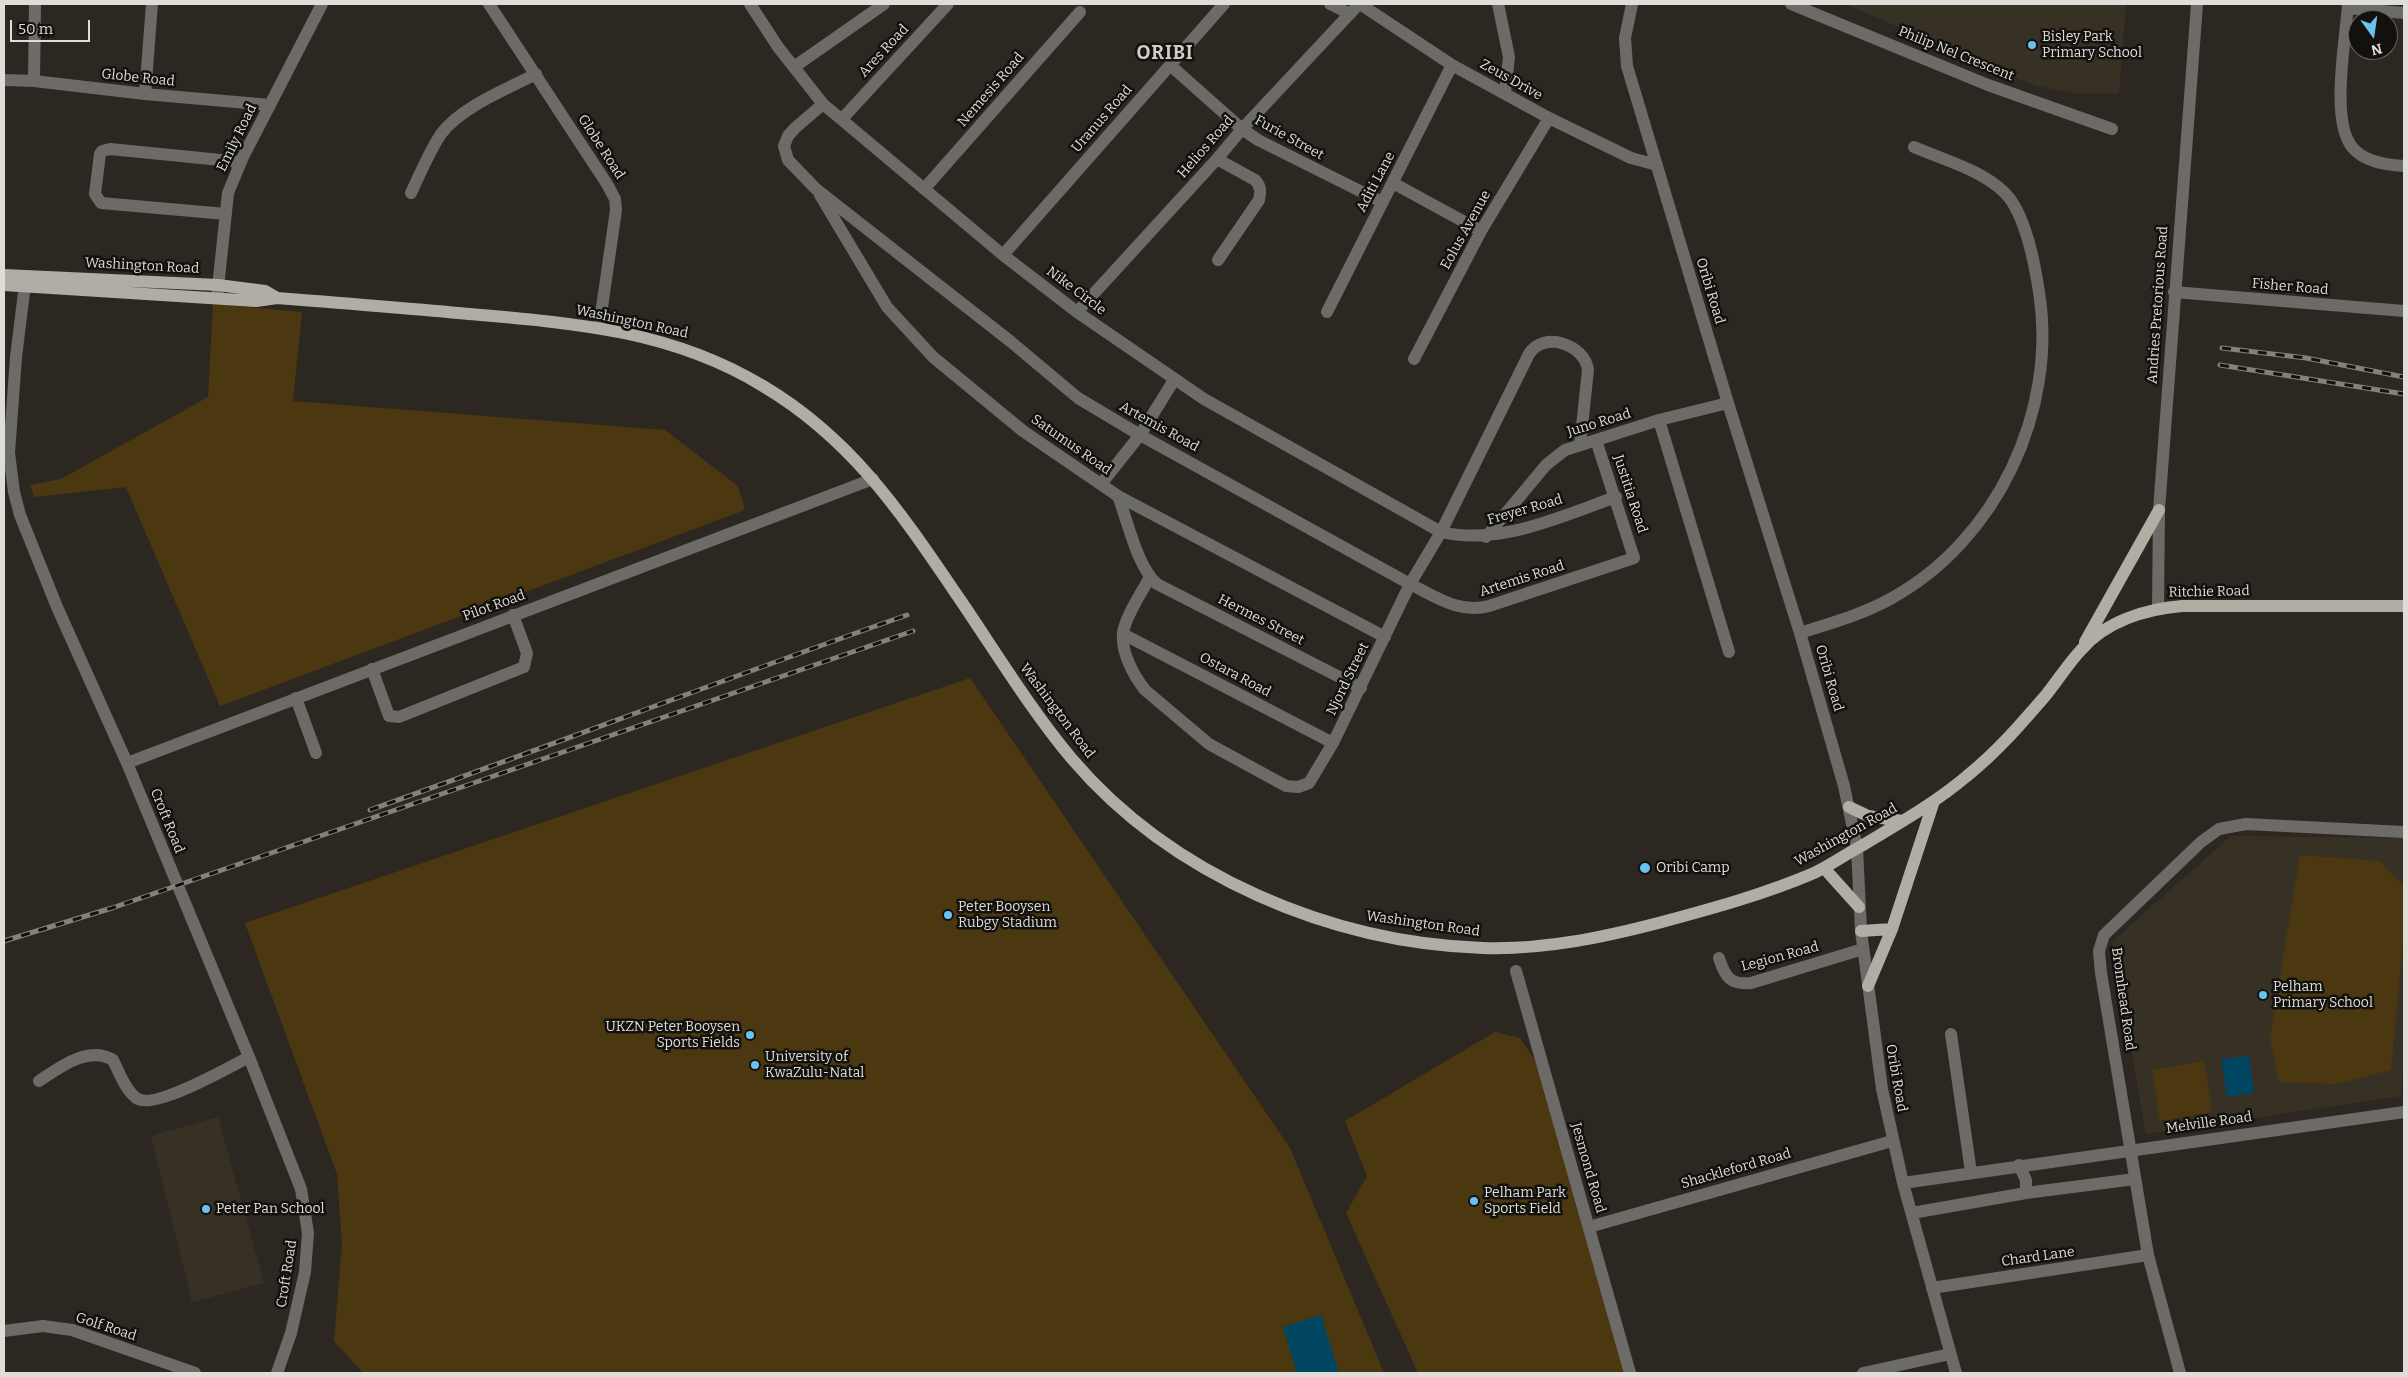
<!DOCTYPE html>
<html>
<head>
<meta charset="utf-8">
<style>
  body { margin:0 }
  #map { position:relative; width:2408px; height:1377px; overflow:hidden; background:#2c2821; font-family:Bitter,serif }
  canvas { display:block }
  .frame { position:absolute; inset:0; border:5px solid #dfddd8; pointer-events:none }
  .north { position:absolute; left:2348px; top:10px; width:50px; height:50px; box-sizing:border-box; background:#13110e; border:1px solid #65635f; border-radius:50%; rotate:166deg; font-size:14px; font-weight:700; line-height:20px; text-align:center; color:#dfddd8 }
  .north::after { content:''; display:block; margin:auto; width:18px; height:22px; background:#69c3f1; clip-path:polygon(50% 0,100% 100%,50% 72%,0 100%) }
  .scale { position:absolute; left:10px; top:20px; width:80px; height:22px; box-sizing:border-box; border:2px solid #dfddd8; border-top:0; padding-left:6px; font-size:15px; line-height:18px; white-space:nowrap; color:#dfddd8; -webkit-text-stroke:4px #13110e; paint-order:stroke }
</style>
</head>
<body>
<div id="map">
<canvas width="2408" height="1377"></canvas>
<div class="frame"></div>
<div class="north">N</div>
<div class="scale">50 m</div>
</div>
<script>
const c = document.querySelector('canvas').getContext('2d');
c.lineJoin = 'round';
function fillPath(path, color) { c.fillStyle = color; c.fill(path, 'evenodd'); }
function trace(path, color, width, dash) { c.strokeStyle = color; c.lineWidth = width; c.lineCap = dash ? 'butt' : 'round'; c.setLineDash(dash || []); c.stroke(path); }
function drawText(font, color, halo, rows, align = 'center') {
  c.font = font + ' Bitter,serif'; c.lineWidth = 5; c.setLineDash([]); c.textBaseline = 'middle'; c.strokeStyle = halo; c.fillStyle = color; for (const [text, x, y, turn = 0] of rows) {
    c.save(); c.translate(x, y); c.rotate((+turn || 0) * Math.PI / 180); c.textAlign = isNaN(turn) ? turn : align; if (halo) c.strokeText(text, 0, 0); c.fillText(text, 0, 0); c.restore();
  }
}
const built = new Path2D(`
  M1845,4H2126L2119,93H2077L2036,86Z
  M2231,836L2404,838V1049L2401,1096L2146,1134L2112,942Z
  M218,1117L264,1283L192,1302L151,1136Z`);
const green = new Path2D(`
  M213,304L302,312L293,401L665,430L738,486L745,510L220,706L126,487L34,497L30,485L61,479L208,397Z
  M970,678L1290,1148L1384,1373H363L334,1341L342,1244L337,1174L245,923Z
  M2300,855L2380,861L2404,887V930L2391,1070L2337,1084L2279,1082L2270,1037Z
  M1495,1032L1520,1038L1557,1094L1635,1373H1418L1346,1213L1367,1176L1345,1121Z
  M2204,1061L2212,1112L2160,1121L2152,1070Z`);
const water = new Path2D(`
  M2249,1056L2254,1093L2227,1097L2221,1059Z
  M1321,1315L1339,1373H1297L1283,1327Z`);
const minor = new Path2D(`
  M489,4L607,184L615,199L616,210L599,328
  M750,4L778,47L823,104L1003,255L1077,312L1204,399L1441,532C1500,546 1561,516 1616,497
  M1330,4L1350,14
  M1360,4L1452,65L1549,118L1631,158L1657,165
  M1498,4L1509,57L1505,93
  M1632,4L1625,38L1627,66L1728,403L1800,633L1844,786L1857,848L1861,931L1882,1089L1903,1183L1956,1373
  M1791,4L1988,85L2112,129
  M2348,4C2346,38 2330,120 2352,147C2364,162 2386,165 2404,166
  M2348,8L2404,13
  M1170,65L1242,129L1258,140L1382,202
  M794,67L884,4
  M4,80L34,81L145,94L270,105
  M34,81L35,4
  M145,94L152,4
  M823,104L795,128L788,136L784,146L788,160L816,189L1010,341L1078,398L1140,435L1410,584C1436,597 1460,614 1489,606L1634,558L1596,440
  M842,119L948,4
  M1217,159L1255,180C1261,186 1261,192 1259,200L1218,260
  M1393,183L1481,231
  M924,189L1080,12
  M411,193C420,174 429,152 441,134C461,107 507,89 536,74
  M820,195L887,307L933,357L1023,431L1118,496L1385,637
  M226,214L101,203L95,194L100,154L102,151L110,149L241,162
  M1003,255L1224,4
  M26,276L16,357L9,453L14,492L20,515L57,607L127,763L249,1057L301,1189L308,1233L305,1272L291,1333L277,1373
  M2174,292L2404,311
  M217,297L228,193L243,157L322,4
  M1077,312L1217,159L1242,129L1359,4
  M1327,312L1452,65
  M1414,359L1481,231L1549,118
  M1659,420L1729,652
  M1101,484L1140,435L1174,380
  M1118,496C1128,522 1137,566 1157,584L1361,688
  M1486,537L1546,465L1565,450L1659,420L1728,403
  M1150,577C1142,592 1125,617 1123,633C1121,653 1134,676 1145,690L1209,744L1286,786L1298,787L1309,783L1333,743L1410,584L1441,532L1529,354C1544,330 1585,345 1588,370L1580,445
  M2158,609L2159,510L2197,4
  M1800,633C1831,623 1864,614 1892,598C1997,540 2058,410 2039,292C2035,265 2025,213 2005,193C1982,170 1944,160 1914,147
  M1123,634L1333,743
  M372,669L389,716L399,717L524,667L527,653L513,615
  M296,698L316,753
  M127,763L873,479
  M1719,958C1725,977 1730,985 1751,983L1863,949
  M1516,971L1630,1373
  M1951,1034L1971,1172
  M39,1081C59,1068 88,1045 113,1060C119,1072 126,1092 138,1099C156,1109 230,1067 249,1057
  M2019,1165L2026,1180V1193
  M1903,1183L2404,1112
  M1912,1213L2026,1193L2135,1179
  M1589,1227L1892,1141
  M1932,1288L2148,1255
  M4,1331L43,1326L72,1330L195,1373
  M1863,1373L1950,1354
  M2180,1373L2148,1255L2101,973L2099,951L2104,935L2201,842L2219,829L2246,824L2404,832`);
const major = new Path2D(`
  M4,275L218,285L265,291L277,298
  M4,285L256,301L277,298C341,303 405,308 469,314C573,323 671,330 763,386C854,440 903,516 961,601C997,654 1031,710 1072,759C1172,876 1331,943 1483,948C1544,950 1605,937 1662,922C1714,908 1765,894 1814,873C1831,865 1846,854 1863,845C1898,824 1935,803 1967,776C1997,752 2021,724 2046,695C2058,680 2068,664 2081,650C2106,621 2146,609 2182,606H2404
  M2085,642L2159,510
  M1849,807L1868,816L1902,821
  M1824,868L1859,907
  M1861,931L1892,929
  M1868,986L1892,929L1934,801`);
const rail = new Path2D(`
  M2222,348L2306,358L2404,377
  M2220,365L2404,394
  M370,810C550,746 727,678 907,615
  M4,941L112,908L913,631`);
const markers = [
  [2032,45,5,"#69c3f1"],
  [1645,868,6,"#69c3f1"],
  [948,915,5,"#69c3f1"],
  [2263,995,5,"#69c3f1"],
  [750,1035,5,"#69c3f1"],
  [755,1065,5,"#69c3f1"],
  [1474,1201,5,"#69c3f1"],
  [206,1209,5,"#69c3f1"]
];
const poiNames = [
  ["Bisley Park",2042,37],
  ["Primary School",2042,53],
  ["Oribi Camp",1656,868],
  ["Peter Booysen",958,907],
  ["Rubgy Stadium",958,923],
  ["Pelham",2273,987],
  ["Primary School",2273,1003],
  ["UKZN Peter Booysen",740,1027,"right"],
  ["Sports Fields",740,1043,"right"],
  ["University of",765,1057],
  ["KwaZulu-Natal",765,1073],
  ["Pelham Park",1484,1193],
  ["Sports Field",1484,1209],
  ["Peter Pan School",216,1209]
];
const streetNames = [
  ["Ares Road",884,51,-47],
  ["Philip Nel Crescent",1956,54,22],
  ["Globe Road",138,78,6],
  ["Zeus Drive",1511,80,29],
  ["Nemesis Road",991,90,-49],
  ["Uranus Road",1102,119,-49],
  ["Emily Road",237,138,-64],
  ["Furie Street",1289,138,29],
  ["Globe Road",601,147,57],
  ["Helios Road",1206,147,-49],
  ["Aditi Lane",1376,182,-62],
  ["Eolus Avenue",1466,230,-61],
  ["Washington Road",142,266,3],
  ["Fisher Road",2290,287,5],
  ["Nike Circle",1076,291,37],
  ["Oribi Road",1710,291,73],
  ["Andries Pretorious Road",2158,305,-86],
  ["Washington Road",632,322,12],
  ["Juno Road",1599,423,-17],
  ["Artemis Road",1159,427,29],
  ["Satumus Road",1071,445,35],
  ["Justitia Road",1630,494,72],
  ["Freyer Road",1525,510,-16],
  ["Artemis Road",1522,579,-18],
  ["Ritchie Road",2209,592,-1],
  ["Pilot Road",494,606,-20],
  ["Hermes Street",1261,620,27],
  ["Ostara Road",1235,675,28],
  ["Oribi Road",1829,678,74],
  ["Njord Street",1348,679,-64],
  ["Washington Road",1057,711,53],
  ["Croft Road",167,821,68],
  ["Washington Road",1846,835,-29],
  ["Washington Road",1423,924,8],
  ["Legion Road",1780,957,-15],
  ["Bromhead Road",2123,999,82],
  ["Oribi Road",1896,1078,80],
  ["Melville Road",2209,1123,-8],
  ["Jesmond Road",1588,1168,74],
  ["Shackleford Road",1736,1169,-16],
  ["Chard Lane",2038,1257,-8],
  ["Croft Road",287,1274,-81],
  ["Golf Road",106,1327,18]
];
const districtNames = [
  ["ORIBI",1165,54]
];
fillPath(built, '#373125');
fillPath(green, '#4b3811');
fillPath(water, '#014661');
trace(minor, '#6d6b67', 12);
trace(major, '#b1ada5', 12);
trace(rail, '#84817b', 5);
trace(rail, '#13110e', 3, [9]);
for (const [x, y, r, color] of markers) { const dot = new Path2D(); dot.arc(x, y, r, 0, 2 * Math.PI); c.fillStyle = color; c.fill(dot); trace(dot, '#13110e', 2); }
drawText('14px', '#dfddd8', '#13110e', poiNames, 'left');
drawText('14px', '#dfddd8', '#13110e', streetNames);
c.letterSpacing = '1px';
drawText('bold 19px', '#d3cec5', '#13110e', districtNames);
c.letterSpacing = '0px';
</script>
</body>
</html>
